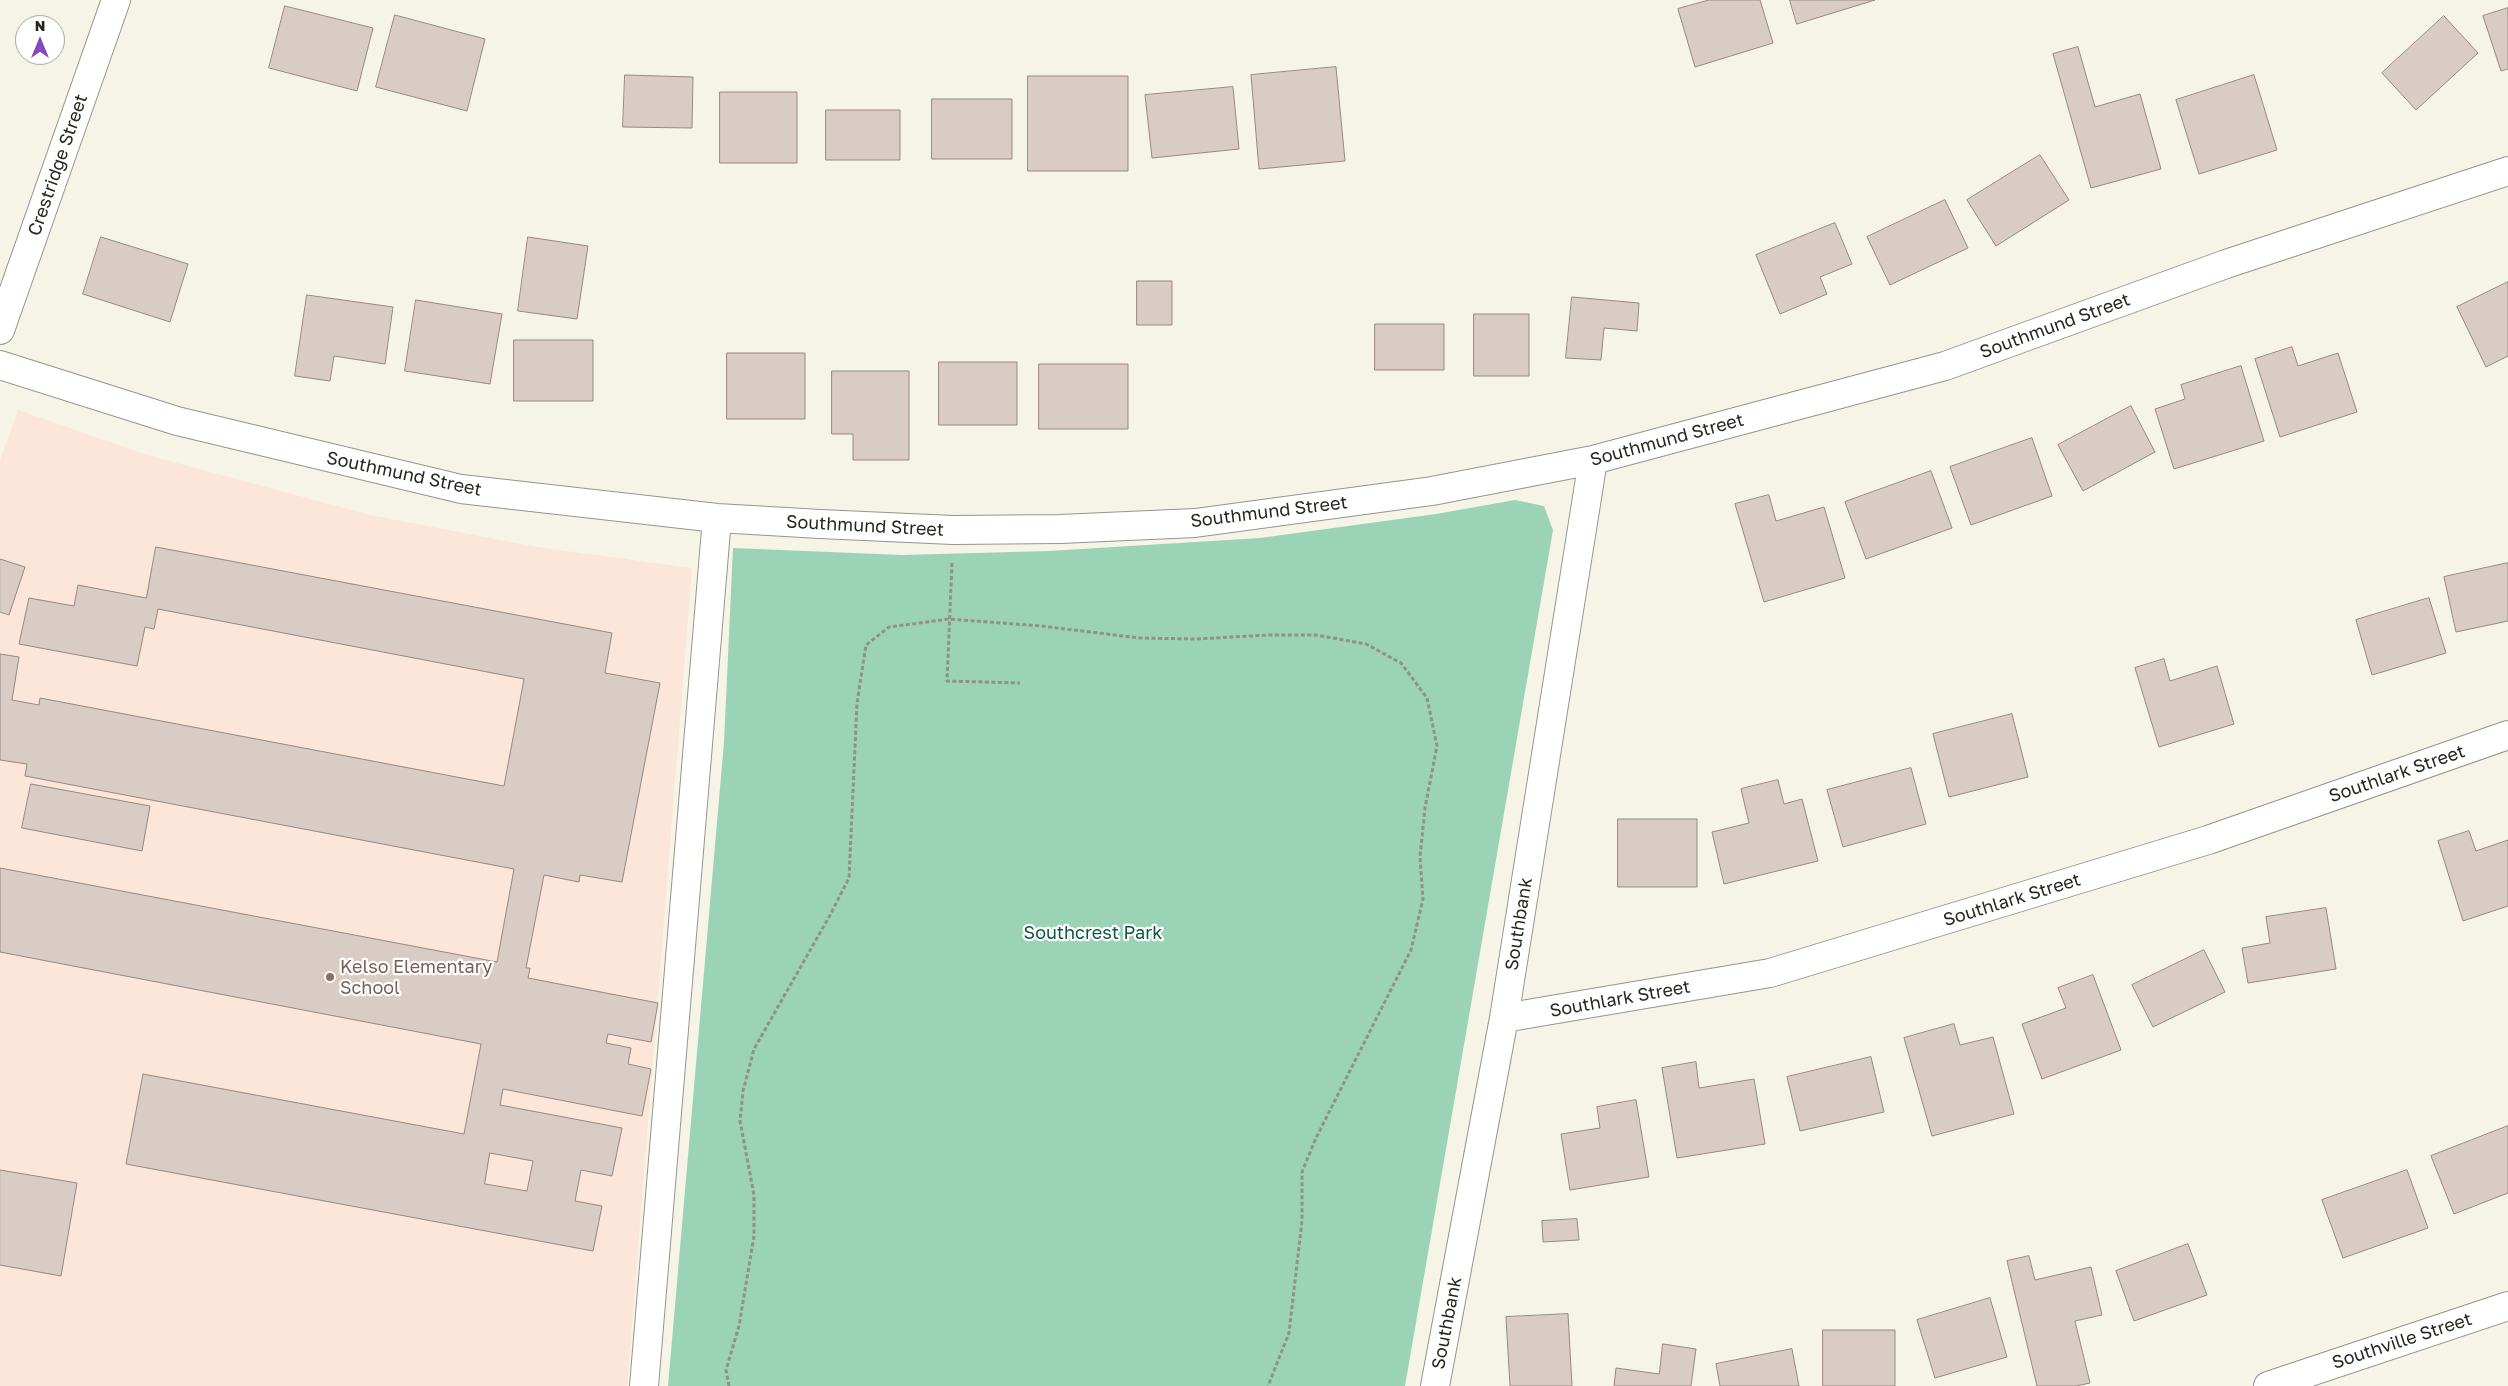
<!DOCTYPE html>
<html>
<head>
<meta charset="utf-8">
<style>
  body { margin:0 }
  #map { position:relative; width:2508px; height:1386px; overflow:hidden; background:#f6f4e7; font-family:"Golos Text",sans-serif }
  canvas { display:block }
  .north { position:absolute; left:15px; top:15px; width:50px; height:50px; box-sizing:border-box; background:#fff; border:1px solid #a9a8a6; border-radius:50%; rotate:0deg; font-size:14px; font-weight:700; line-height:20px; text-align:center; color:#272621 }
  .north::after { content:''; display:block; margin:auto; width:18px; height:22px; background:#8848bd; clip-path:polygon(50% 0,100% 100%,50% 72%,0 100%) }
</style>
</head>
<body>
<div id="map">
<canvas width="2508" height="1386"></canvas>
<div class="north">N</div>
</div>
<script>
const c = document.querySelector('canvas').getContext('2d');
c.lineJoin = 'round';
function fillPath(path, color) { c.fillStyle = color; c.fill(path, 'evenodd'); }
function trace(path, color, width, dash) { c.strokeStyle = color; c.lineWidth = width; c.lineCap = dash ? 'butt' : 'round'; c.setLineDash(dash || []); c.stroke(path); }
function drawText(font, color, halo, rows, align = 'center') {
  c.font = font + ' "Golos Text",sans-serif'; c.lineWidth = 4.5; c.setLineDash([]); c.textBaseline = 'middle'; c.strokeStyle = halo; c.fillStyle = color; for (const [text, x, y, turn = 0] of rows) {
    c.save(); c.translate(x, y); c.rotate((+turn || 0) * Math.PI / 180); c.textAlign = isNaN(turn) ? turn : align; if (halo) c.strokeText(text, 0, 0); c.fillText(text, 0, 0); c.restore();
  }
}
const education = new Path2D(`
  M18,410L147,455L370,515L537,547L692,568L627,1386H0V461Z`);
const green = new Path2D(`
  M1515,500L1544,506L1553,530L1405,1386H668L724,742L733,548L902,555L1049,551L1260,538L1436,514Z`);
const building = new Path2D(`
  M1709,0H1760L1773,43L1695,67L1678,9Z
  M1790,0H1875L1797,24Z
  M285,6L373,28L357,91L269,68Z
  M2508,8V69L2501,71L2483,16Z
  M395,15L485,39L467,111L376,87Z
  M2444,16L2478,53L2416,110L2382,73Z
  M2078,47L2095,107L2140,94L2161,169L2091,188L2053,54Z
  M1336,67L1345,161L1259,169L1251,75Z
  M625,75L693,77L692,128L623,127Z
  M2254,75L2277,150L2199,174L2176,100Z
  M1028,76H1128V171H1028Z
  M1233,87L1239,149L1152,158L1145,95Z
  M720,92H797V163H720Z
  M932,99H1012V159H932Z
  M826,110H900V160H826Z
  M2040,155L2069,200L1996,246L1967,200Z
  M1945,200L1968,248L1890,285L1867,237Z
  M1835,223L1852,264L1820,277L1827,294L1780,314L1756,255Z
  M101,237L188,264L170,322L83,294Z
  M528,237L588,246L577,319L518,311Z
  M1137,281H1172V325H1137Z
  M2508,282V356L2486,367L2457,307Z
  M307,295L393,307L385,364L334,356L330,381L295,376Z
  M1572,297L1639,303L1637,331L1604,328L1601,360L1566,358Z
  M416,300L502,314L490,384L405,371Z
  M1474,314H1529V376H1474Z
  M1375,324H1444V370H1375Z
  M514,340H593V401H514Z
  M2292,347L2298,366L2338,353L2357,412L2280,437L2255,359Z
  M727,353H805V419H727Z
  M939,362H1017V425H939Z
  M1039,364H1128V429H1039Z
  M2241,366L2264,441L2174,469L2155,409L2185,399L2181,385Z
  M832,371H909V460H853V434H832Z
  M2131,406L2155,452L2083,491L2058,445Z
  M2032,438L2052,496L1971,525L1950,467Z
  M1931,471L1952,528L1866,559L1845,502Z
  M1769,495L1776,521L1824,507L1845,578L1764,602L1735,504Z
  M156,547L612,633L605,673L660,683L622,882L580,875L579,882L544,875L526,968H530L528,978L658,1003L651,1042L608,1034L606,1043L631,1048L628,1064L651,1069L642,1116L503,1089L500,1105L622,1128L612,1176L581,1170L575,1201L602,1206L593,1251L126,1164L143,1074L464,1134L481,1044L0,952V868L497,962L514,869L25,776L27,764L0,760V654L19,657L12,700L39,705L40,698L504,786L524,679L158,609L154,629L145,627L137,666L19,644L29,598L74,606L78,585L146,598ZM490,1153L533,1161L527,1191L485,1184Z
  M0,559L25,567L9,615L0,612Z
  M2508,563V621L2456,632L2444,577Z
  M2429,598L2446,653L2372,675L2356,620Z
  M2164,659L2170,681L2217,666L2234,724L2159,747L2135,668Z
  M2012,714L2028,777L1949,797L1933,734Z
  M1911,768L1926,824L1843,847L1827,790Z
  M1778,780L1784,804L1802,799L1818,861L1724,884L1712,832L1749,823L1741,789Z
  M31,784L150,806L142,851L22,828Z
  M1618,819H1697V887H1618Z
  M2469,831L2476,851L2508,840V906L2463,921L2438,841Z
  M2326,908L2336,969L2248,983L2242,948L2270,943L2266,917Z
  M2204,950L2225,992L2153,1027L2132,985Z
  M2093,975L2121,1050L2042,1079L2022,1024L2066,1008L2058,988Z
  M1954,1024L1960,1045L1993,1037L2014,1114L1932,1136L1904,1038Z
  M1871,1057L1884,1112L1800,1131L1787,1077Z
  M1696,1062L1699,1088L1754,1079L1765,1144L1677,1158L1662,1068Z
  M1636,1100L1649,1177L1570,1190L1561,1134L1600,1128L1597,1107Z
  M2508,1126V1193L2454,1214L2431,1156Z
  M0,1170L77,1183L61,1276L0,1265Z
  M2407,1170L2428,1228L2343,1258L2322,1200Z
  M1577,1219L1579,1240L1543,1242L1542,1221Z
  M2188,1244L2207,1295L2134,1321L2116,1271Z
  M2029,1256L2035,1280L2091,1267L2102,1315L2075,1321L2090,1383L2076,1386H2037L2007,1261Z
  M1990,1298L2007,1357L1935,1378L1917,1320Z
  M1568,1314L1572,1386H1510L1506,1317Z
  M1823,1330H1895V1386H1823Z
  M1663,1344L1696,1349L1691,1386H1614L1616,1368L1659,1374Z
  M1792,1349L1799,1386H1720L1716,1364Z`);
const path = new Path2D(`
  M952,563L947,681L1020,683
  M729,1386L726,1370L739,1326L754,1236V1195L740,1121L743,1091L754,1049L829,917L849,878L857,703L866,645L889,627L949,619L1041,626L1140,638L1196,639L1269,635H1316L1366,644L1401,663L1427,698L1437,746L1425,808L1420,857L1423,899L1411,950L1316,1138L1302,1172V1221L1289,1333L1268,1386`);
const minor = new Path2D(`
  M0,330L116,0
  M0,365L177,421L461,489L717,518L820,524L953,530L1060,529L1195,523L1432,491L1593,460L1945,366L2226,264L2508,171
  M1504,1018L1770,973L2208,840L2508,735
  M644,1386L717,518
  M1435,1386L1504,1018L1593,460
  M2268,1386L2508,1306`);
const markers = [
  [330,977,5,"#8d6e63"]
];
const streetNames = [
  ["Crestridge Street",58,165,-71],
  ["Southmund Street",2055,326,-20],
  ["Southmund Street",1667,440,-15],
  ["Southmund Street",404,474,12],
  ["Southmund Street",1269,512,-7],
  ["Southmund Street",865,526,3],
  ["Southlark Street",2397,774,-19],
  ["Southlark Street",2012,900,-17],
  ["Southbank",1519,924,-81],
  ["Southlark Street",1620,999,-10],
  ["Southbank",1447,1323,-79],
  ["Southville Street",2402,1341,-18]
];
const parkNames = [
  ["Southcrest Park",1093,933]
];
const educationNames = [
  ["Kelso Elementary",340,967],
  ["School",340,988]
];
fillPath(education, '#fce5d9');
fillPath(green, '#9bd3b7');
fillPath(building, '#d9ccc4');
trace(building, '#958982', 1);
trace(minor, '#979589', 30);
trace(path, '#929087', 3, [4, 2.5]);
trace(minor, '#fff', 28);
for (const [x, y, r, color] of markers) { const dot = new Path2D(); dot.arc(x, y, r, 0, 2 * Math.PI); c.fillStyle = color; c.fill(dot); trace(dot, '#fff', 2); }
drawText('18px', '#272621', '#fff', streetNames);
drawText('18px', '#0d573c', '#fff', parkNames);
drawText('18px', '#785e54', '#fff', educationNames, 'left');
</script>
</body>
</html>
